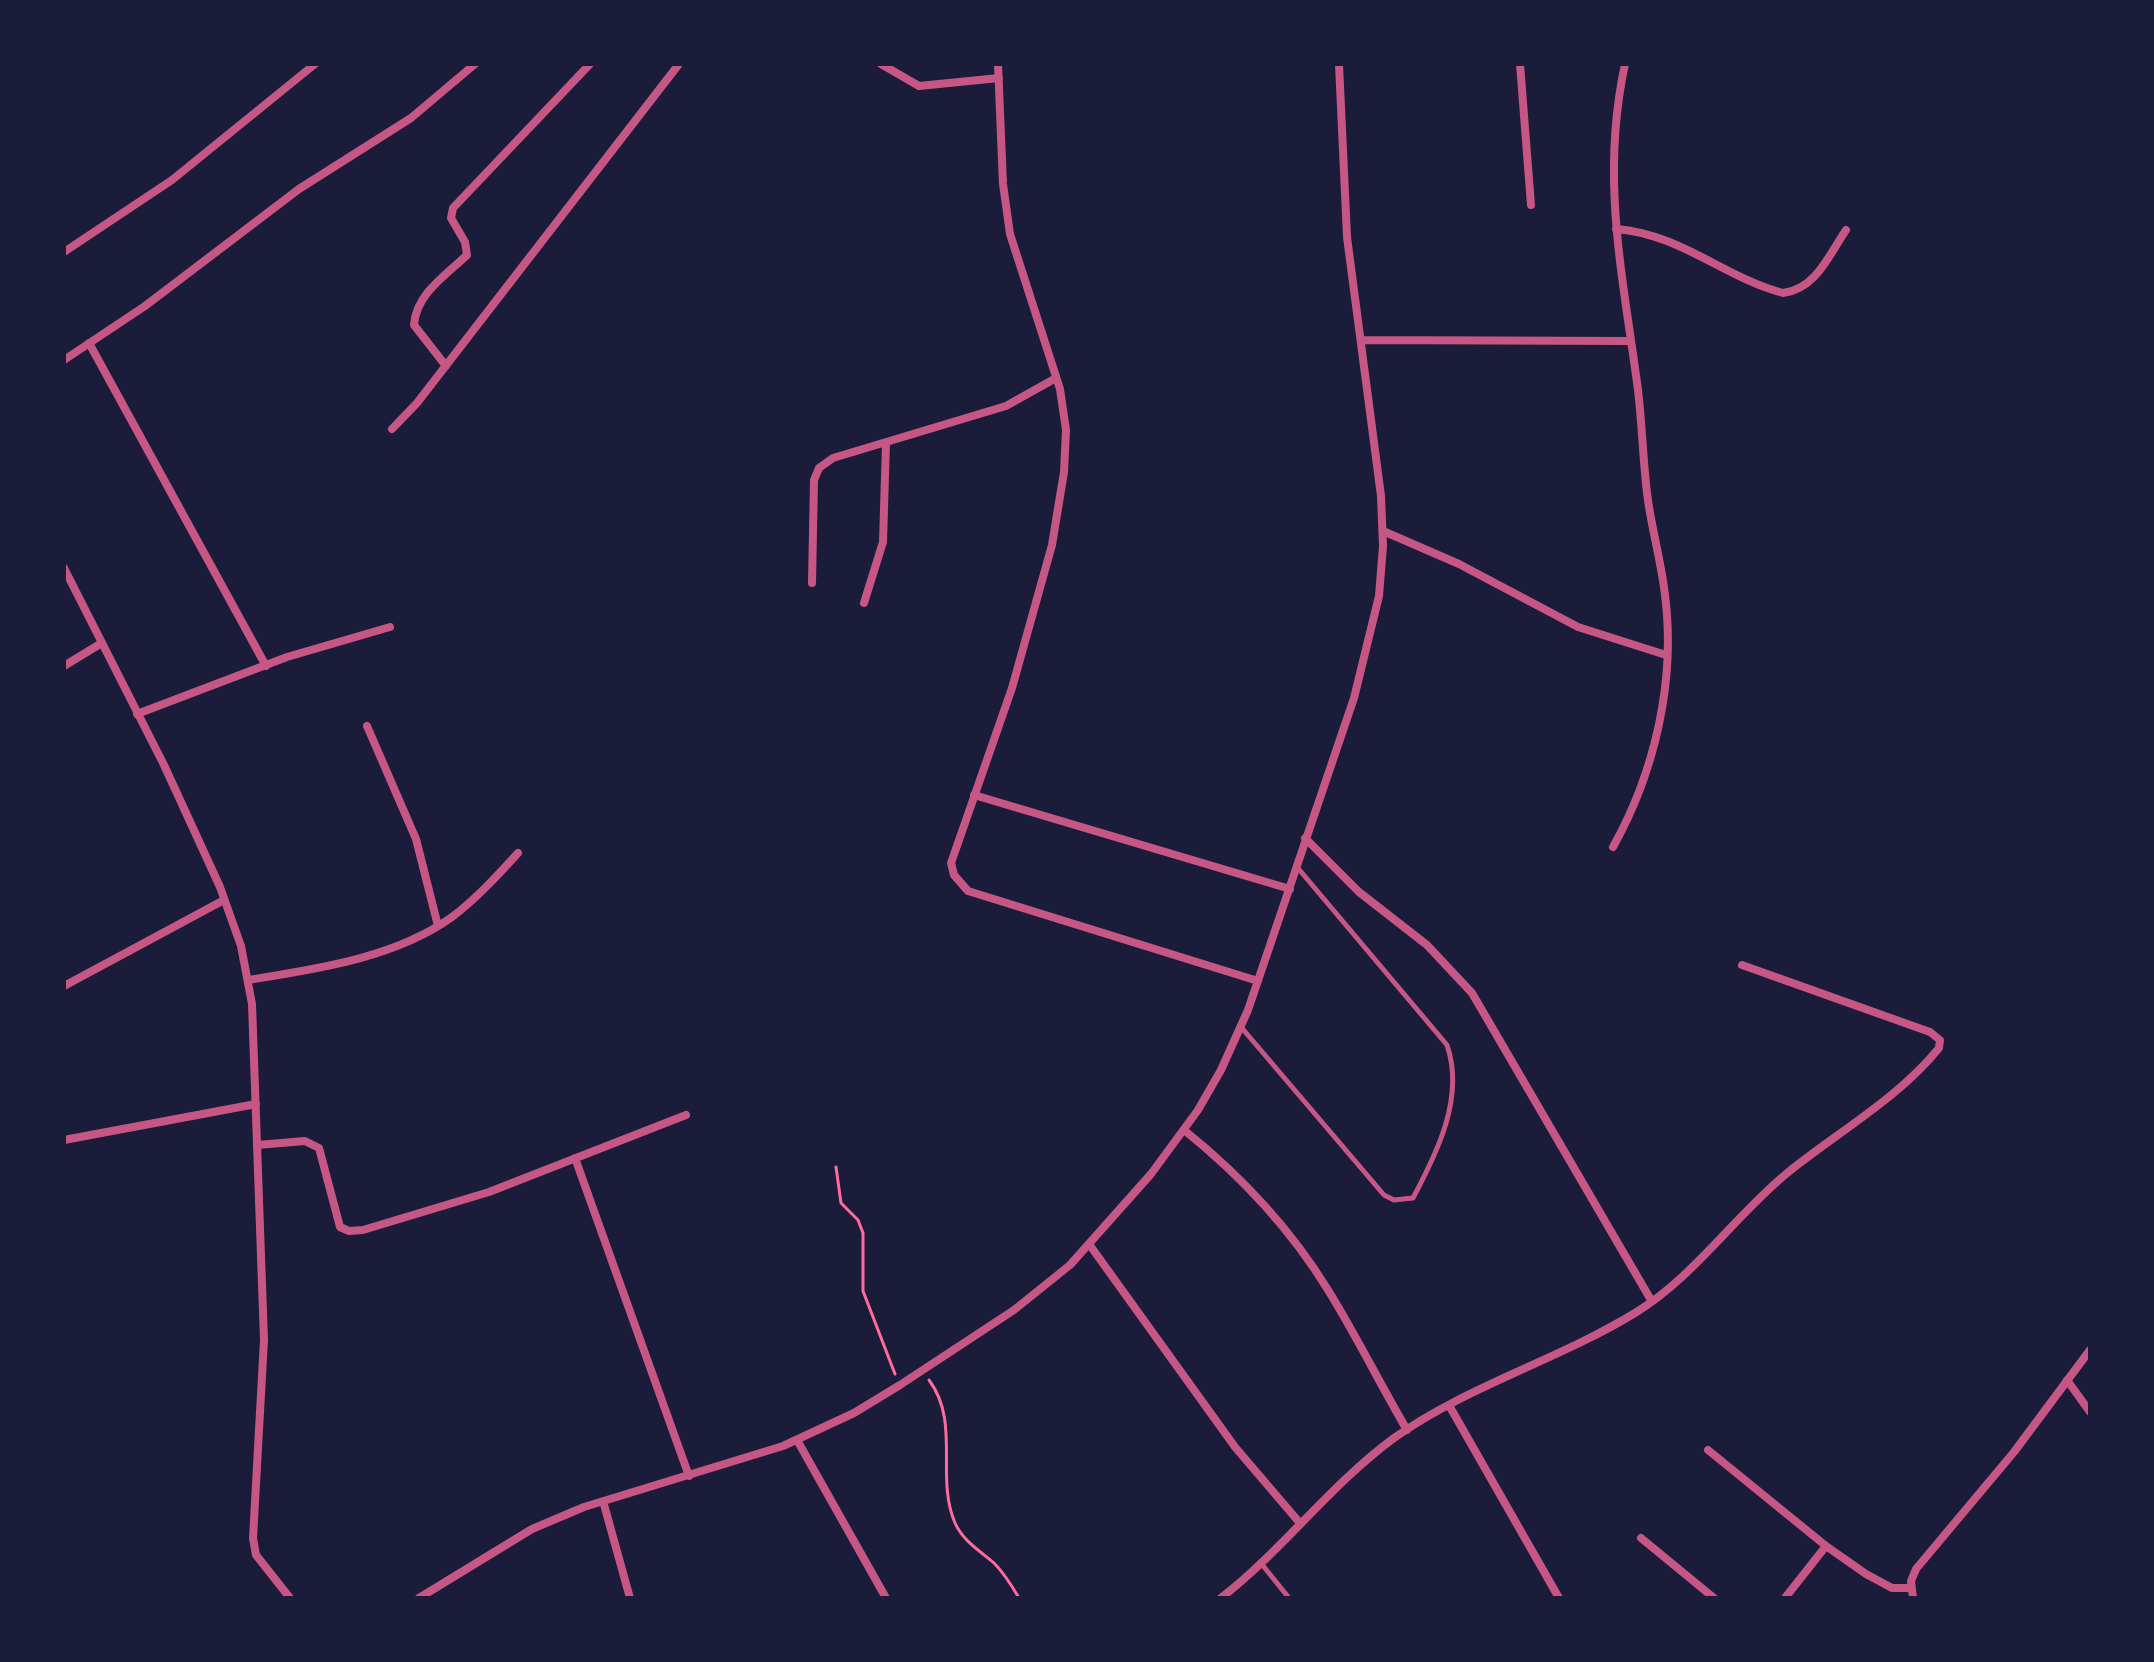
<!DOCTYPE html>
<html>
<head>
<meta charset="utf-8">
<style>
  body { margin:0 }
  #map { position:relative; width:2154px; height:1662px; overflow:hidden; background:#1b1b3a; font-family:Figtree,sans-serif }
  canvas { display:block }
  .frame { position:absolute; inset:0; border:66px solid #1b1b3a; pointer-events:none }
</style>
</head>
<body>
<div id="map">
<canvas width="2154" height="1662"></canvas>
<div class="frame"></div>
</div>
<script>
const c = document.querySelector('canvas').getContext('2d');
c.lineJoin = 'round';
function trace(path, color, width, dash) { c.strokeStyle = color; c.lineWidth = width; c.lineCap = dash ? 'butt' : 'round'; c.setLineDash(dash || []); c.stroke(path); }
const path = new Path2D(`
  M836,1167L841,1203L858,1220L863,1233V1291L895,1374
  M929,1380C961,1423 935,1476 955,1523C963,1541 980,1551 994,1563C1004,1573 1012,1586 1019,1598`);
const service = new Path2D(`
  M1241,1027L1384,1195L1394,1200L1413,1198C1437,1153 1465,1097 1447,1045L1297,867
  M1260,1562L1289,1598`);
const minor = new Path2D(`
  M881,64L919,86L999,78
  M998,64L1003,184L1010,234L1060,389L1066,430L1064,472L1052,545L1012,688L951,863L954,875L968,891L1258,981
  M1520,64L1531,205
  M1616,229C1681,234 1723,277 1783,293C1816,289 1829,255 1846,230
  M64,252L172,180L315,64
  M1361,340L1630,341
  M89,343L266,666
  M64,360L145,306L299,189L411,118L475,64
  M446,366L414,325C416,294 446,275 467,255L465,242L451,218L453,208L590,64
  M392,429L417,403L679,64
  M1383,531L1459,564L1578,627L1666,655
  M64,568L164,765L220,887L241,946L252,1004L264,1340L253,1538L256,1555L290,1598
  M812,583L814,480L819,468L833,458L1006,406L1056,378
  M864,603L883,542L886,443
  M64,666L100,644
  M137,714L287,657L390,627
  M367,726L416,839L438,926
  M974,795L1290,889
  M1305,838L1359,892L1427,945L1472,993L1651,1300
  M1613,847C1655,772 1676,680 1665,595C1661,560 1651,527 1647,493C1643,459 1642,424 1638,390C1623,276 1600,179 1625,64
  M248,980C316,969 395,958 452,917C476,899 498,875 518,853
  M64,986L224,900
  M1184,1130C1240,1175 1290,1228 1328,1290C1356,1335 1380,1384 1407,1430
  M64,1140L256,1104
  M257,1145L305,1141L319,1148L340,1227L349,1231L363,1230L489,1192L686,1115
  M575,1158L689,1476
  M1089,1244L1235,1447L1299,1522
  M2067,1380L2090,1412
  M1450,1407L1559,1598
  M797,1440L886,1598
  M1708,1450L1826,1546L1866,1574L1892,1588H1911
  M603,1501L630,1598
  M1641,1538L1714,1598
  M419,1598L532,1529L584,1507L783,1446L854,1413L900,1385L1014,1310L1070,1265L1151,1174L1198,1110L1221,1070L1248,1010L1354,698L1379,596L1383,546L1381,496L1347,237L1339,64
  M1221,1598C1283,1550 1330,1485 1394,1438C1467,1386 1558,1360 1635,1313C1694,1277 1733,1218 1786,1174C1835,1134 1899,1098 1939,1048L1940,1040L1930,1032L1742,965
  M1785,1598L1826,1546
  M1913,1598L1911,1581L1916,1569L2014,1452L2090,1350`);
trace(path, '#ff6b9d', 3);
trace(service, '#c65784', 5);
trace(minor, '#c65784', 8);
</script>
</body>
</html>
